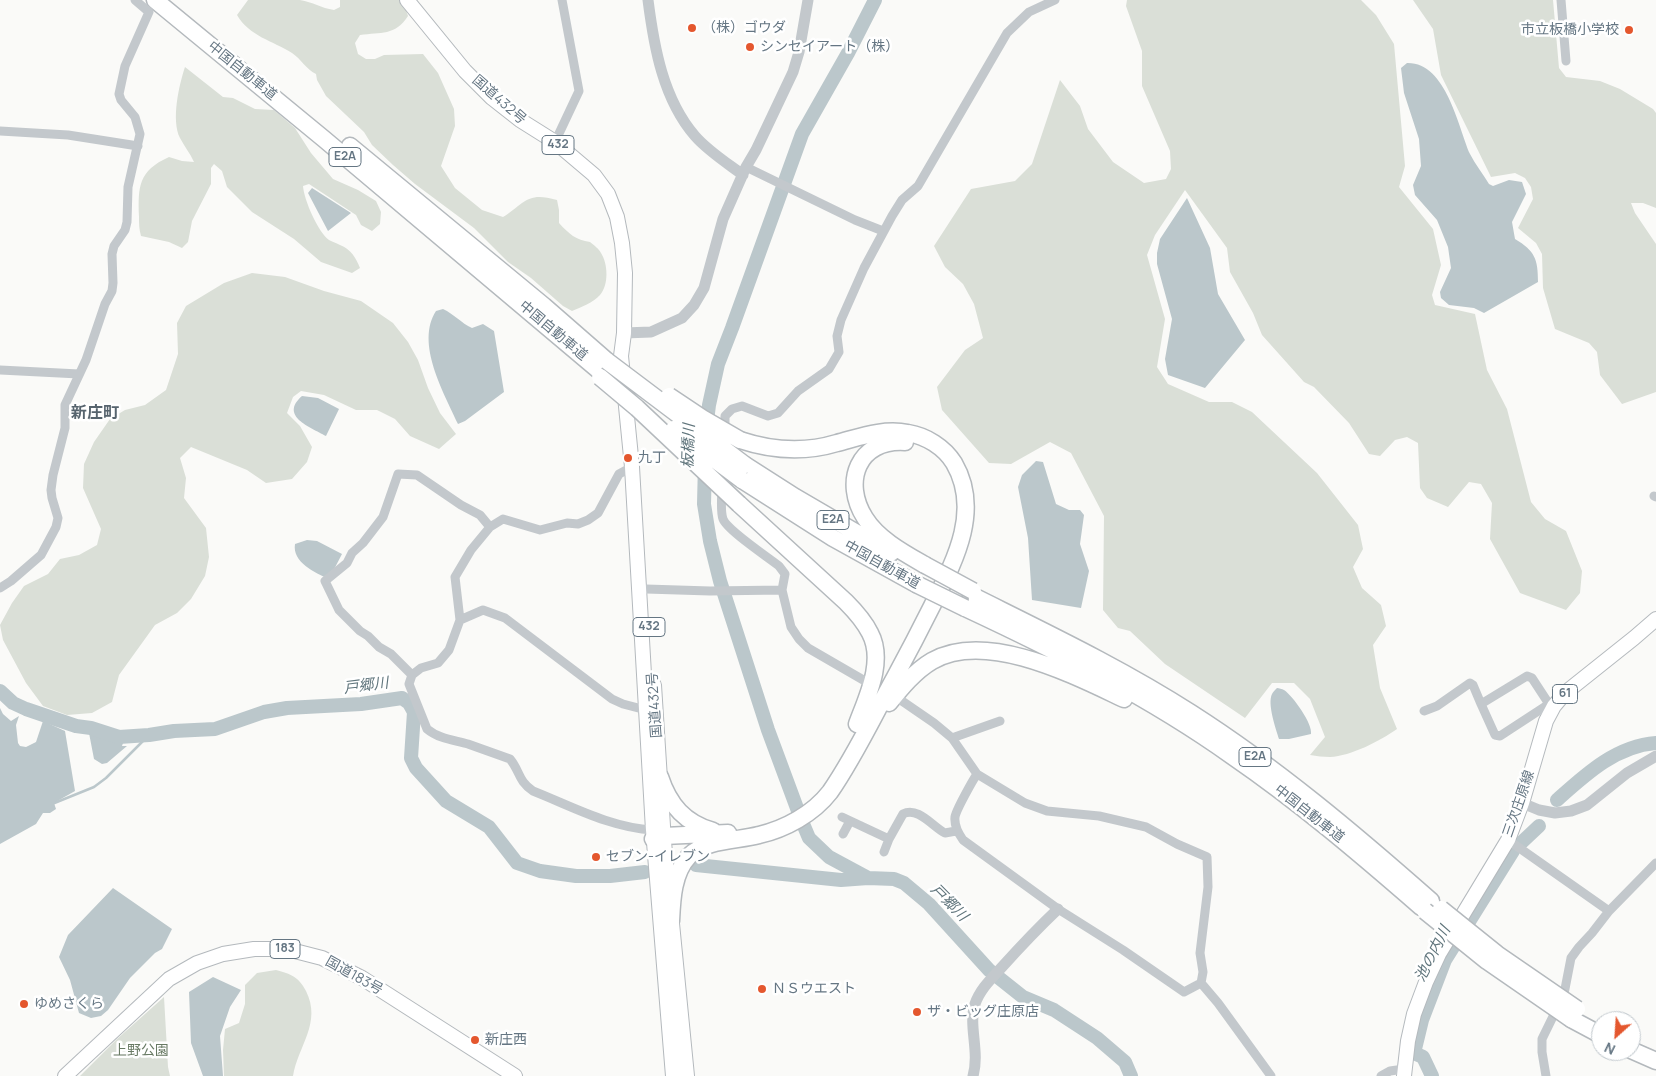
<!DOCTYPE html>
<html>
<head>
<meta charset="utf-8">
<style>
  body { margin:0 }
  #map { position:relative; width:1656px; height:1076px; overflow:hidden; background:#fafaf8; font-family:Manrope,sans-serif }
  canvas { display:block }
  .north { position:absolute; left:1591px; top:1011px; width:50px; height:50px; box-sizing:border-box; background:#fff; border:1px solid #c1c8cd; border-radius:50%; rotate:206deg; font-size:14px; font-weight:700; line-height:20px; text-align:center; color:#657683 }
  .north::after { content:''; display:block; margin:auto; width:18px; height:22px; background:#e4572e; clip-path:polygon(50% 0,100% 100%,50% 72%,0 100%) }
</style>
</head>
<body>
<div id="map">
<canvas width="1656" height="1076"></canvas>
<div class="north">N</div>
</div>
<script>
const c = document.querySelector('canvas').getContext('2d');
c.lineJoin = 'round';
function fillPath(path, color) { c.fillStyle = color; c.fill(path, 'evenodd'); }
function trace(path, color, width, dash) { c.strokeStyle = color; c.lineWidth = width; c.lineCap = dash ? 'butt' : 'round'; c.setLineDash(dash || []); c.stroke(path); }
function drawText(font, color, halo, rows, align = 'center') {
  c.font = font + ' Manrope,"Noto Sans JP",sans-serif'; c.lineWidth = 5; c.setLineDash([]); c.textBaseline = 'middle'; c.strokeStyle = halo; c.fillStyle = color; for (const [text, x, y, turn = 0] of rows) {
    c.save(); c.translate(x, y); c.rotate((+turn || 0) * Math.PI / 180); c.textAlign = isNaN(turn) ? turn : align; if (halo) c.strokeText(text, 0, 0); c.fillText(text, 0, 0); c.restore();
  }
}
const green = new Path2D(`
  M248,0C265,0 284,0 300,0C313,2 321,8 334,10L340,7V0H400L405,7L408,16C395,36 381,32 360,35L355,43L358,54L366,59H375L384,55L423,54L438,73L454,109L455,126L441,166L455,188L482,210L503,217C525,203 527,191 557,200L559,210V223C569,234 576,240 590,242C594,245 599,249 601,253C608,264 609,285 600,295C593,303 581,307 572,311L563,306L531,278L508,262L474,228L415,184L393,165L372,145L364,132L326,96L317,80L316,74C306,69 301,59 292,53C273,41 249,36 237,15Z
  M1127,0H1361L1376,15L1394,44L1405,166L1399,187L1433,229L1441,265L1432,295L1435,305L1475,314L1487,370L1507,409L1531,502L1545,519L1566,531L1582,571L1580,593L1566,610L1520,593L1490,539L1492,503L1481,484L1469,482L1448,507L1427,498L1420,488L1418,443L1407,437L1395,440L1380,456L1369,454L1349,423L1314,387L1304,382L1262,335L1253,313L1230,272L1227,248L1185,190L1155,235L1147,255L1165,319L1157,367L1168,384L1209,402H1232L1252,412L1317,473L1358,525L1363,549L1353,567L1362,588L1381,605L1386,626L1373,645L1380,688L1397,729C1380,741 1351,756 1330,757C1323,757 1317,756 1310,755L1325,737L1310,699L1294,683H1272L1245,718L1165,664L1130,631L1118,628L1103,610L1104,516L1071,453L1050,442L1011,464L989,463L942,410L937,387L965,350L983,338L974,304L963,284L945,267L934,246L971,189L1015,181L1032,164L1060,80L1080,106L1088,129L1113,162L1144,183L1166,179L1171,169L1170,151L1142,86V51L1126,6Z
  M1413,0H1553L1559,68L1566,77L1600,81L1620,89L1653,109L1656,113V208L1643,203H1631L1635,213L1656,244V392L1622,404L1600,375L1597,352L1589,343L1555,329L1543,288L1542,254L1536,243L1518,228L1533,199L1531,187L1525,178L1515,173L1491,177L1441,75L1433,29Z
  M185,67L223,97L233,98L255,109L274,110L295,128L311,153L333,179L358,190L376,201L381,212L380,224L372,231L361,225L356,215L309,184L303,186C304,200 318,232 329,240C332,242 337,243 340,245C351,249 356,258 360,268L352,273L321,262L294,239L252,212L227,187L222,171L214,164L211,168V184L192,221L188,242L182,248L169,242L141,236C139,229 139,224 139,217C138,187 138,171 169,157L182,161L194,162C190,153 184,146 180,138C171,120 179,85 185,67Z
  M252,273L285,277L324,291L361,301L393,323L408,342L418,360L428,388L440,413L456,434L439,449L410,436L395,419L377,410H356L324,395L301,391L293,397L287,413L300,426L312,447L307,462L292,479L266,483L247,470L191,447L180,458L186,478L184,498L206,528L209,557L205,576L191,599L177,613L155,625L119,675L112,702L92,713L67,715L43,706L26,683L3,640L0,625L12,603L24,586L48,574L60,559L79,555L97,545L101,529L83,488L84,464L94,442L110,419L125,410L145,405L166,390L178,354L177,323L186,306L224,283Z
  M276,970C291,974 299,977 306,991C322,1023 298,1046 293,1076H224L223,1050L225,1029L239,1023L245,1004V985L257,973Z
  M164,997L168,1067L170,1076H80L117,1039Z`);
const water = new Path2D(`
  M1407,63C1446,62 1458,126 1470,154C1475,164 1483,174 1489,184L1493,186L1509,180L1522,182L1526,194L1512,222L1515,239C1535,251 1538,259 1538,282L1484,313L1474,308L1449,305L1441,298L1440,292L1451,268L1448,247L1437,220L1415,195L1413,185L1421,166L1419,139L1404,93L1401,68Z
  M312,188L351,213L328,231L308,193Z
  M1187,198L1210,248L1218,294L1245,340L1205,388L1168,375L1165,359L1172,319L1157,264V253L1160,239Z
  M443,309C454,314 461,323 472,328L483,324L494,331L504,392L465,421L458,424C444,393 415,343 436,311Z
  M302,396L318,398L339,409L326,436C310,427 279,416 302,396Z
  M1036,461L1043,462L1056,504L1069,510H1080L1084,515L1080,544L1089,571L1081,608L1032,600L1028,538L1018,487L1022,475Z
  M307,540L317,541L342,554L329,579C315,573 292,562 295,544Z
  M1277,688C1279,688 1282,689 1284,690C1293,696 1313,724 1311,734L1289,739H1279C1276,729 1267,704 1272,694C1273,692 1275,690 1277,688Z
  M0,708L3,714L11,721L19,716L16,725L18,743L20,746L26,747L36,742L43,721L65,731L75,791L54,803L56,809L50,813H43L36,824L0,844Z
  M89,733L113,740L127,741L123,743L122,746H127L107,763L102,764L94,759Z
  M113,888L172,929L162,949L155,953L130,978L108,1010L101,1016L91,1018L79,1013L70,980L59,957L68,935Z
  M213,977L241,990L230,1007L220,1036L223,1076H203L191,1043L189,992Z`);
const stream = new Path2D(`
  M52,804L94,787L106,778L149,735`);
const river = new Path2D(`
  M706,429L709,405L718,364L732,328L802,134L848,53L875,0
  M705,463L704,504L710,541L720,581L768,730L801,819L809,838L829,857L868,878
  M0,691L13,703L26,709L76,726L91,728L119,737L149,735L174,731L215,729L264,712L287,708L361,704L402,698L409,703L414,712L411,758L416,768L446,801L489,827L517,863L540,871L576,876H610L645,872
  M1557,800C1586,774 1616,746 1656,743
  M1522,842L1539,826
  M696,865L841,880L868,878L894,879L904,883L929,904L989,970L1023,997L1054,1010L1097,1038L1125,1062L1131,1076
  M1432,1076L1423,1057L1414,1053L1422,1020L1445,960L1513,851`);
const minor = new Path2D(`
  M1561,0L1566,61
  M0,131L68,135L138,146
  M555,142L579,91L562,0
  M746,167L855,220L883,231
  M0,370L79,374
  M725,432V416L732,409L742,406L768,416L778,413L798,391L829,369L839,352L837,336L841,320L864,268L892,216L902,200L918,186L1007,33L1029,12L1055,0
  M724,465C723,479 719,508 723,519C727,530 769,558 779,566L785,574L782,590L791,627L799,639L808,648L865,681
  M632,467L619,474L598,513L588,520L578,524L567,523L540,530L503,519L490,527L471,550L455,577L460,620L449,650L438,663L421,668L412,675L409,684L427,729C439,739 454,740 468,744C482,749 496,754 510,759C520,771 518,781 533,791C571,806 611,828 653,830
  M1654,496L1656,497
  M0,588L11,581L41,555L56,527L58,518L52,498L51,490L53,475L65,428V405L86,360L105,304L112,291L113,283L112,254L114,246L125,230L127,222L128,187L140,134L135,117L121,100L119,94L125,66L149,12L135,0
  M646,589L710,591L782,590
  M460,620L483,610L505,618L612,699L623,704L646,710
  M412,675L391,654L379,647L368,636L360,631L339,610L325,581L347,563L352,553L363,543L383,517L398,474L417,475L461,505L480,515L490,527
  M902,701L934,723L952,738L977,774L1025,803L1047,811L1099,816L1146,827L1177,844L1207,857L1208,887L1200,953L1203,972L1201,983
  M1481,704L1495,735L1500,736L1549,704
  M1424,711L1437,706L1470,683L1473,685L1481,704L1527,676L1532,678L1549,704L1554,706
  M952,738L1000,721
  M977,774C973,780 956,810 955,817C954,826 958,833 963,840L1058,909L1123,950L1184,992L1201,983
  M842,817L889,839L903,814C918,806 933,827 945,833L956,831
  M843,834L850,821
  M1508,840L1609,911
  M884,852L889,839
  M1201,983L1218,1003L1271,1076
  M1381,1076L1390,1071L1404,1069
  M1546,1076L1542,1052V1039L1564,994L1571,958L1579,947L1592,933L1609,911L1656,863`);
const tertiary = new Path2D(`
  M648,0C654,47 663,99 695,136C708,151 727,163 743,175
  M624,333L651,332L682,318L694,305L704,288L723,219L746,167L756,150L793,72L799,52L808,0
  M1522,803L1539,810L1555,813L1571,811L1587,805L1627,773L1656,756
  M973,1076C980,1051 968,1026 975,1004C980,989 992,978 1002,967C1020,947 1038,928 1058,909`);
const primary = new Path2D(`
  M1404,1076L1408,1041L1414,1014L1426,982L1439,954L1508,840L1522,803L1546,721L1554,706L1565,693L1634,638L1656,619`);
const trunk = new Path2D(`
  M407,0L465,71L492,98L520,120L555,142L594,175L608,194L617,217L622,243L625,273L624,333L621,356L632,467L653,830L673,1076
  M654,685L664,842L687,1076
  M65,1076L169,979L197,963L223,954L254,949H287L322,958L362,978L515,1076`);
const motorway = new Path2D(`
  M155,0L324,139L603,374
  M350,146L544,306L607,361
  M905,442C858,439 842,482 865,518C878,539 904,553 925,565
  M745,465L795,497L891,553
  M742,480L833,538L916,584
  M739,504L846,602C855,611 864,621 870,633C885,661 867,697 857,724
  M971,595C1045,632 1121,668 1191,713C1277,768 1355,834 1431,901
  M965,608C1057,651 1149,697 1232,756C1299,802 1360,854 1421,907
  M889,703C901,688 915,671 932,661C986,630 1073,675 1124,699
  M660,777C669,805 685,823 713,831
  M653,839L664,836L728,833
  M671,921C672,899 673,873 689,856C707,839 737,841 759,835C785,829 813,814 830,792C855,756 874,715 895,677C908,653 920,630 932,606C954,562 982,511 954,463C944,447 926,436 908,433C883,428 860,437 837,443C804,453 773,451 740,440
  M1571,1019L1601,1035
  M1631,1050L1656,1061`);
const motorwayBridge = new Path2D(`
  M607,361L745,465
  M600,377L637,408L739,504
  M669,396L702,418L740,440
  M674,429L742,480
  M925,565L973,591
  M916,584L965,608
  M1441,909L1497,954L1577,1009
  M1425,911L1487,961L1571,1019`);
const markers = [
  [692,28,5,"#e4572e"],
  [1629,30,5,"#e4572e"],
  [750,47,5,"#e4572e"],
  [628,458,5,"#e4572e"],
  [596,857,5,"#e4572e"],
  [762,989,5,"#e4572e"],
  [24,1004,5,"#e4572e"],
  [917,1012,5,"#e4572e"],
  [475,1040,5,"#e4572e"]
];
const shields = [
  [558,145,32],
  [345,157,32],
  [833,520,32],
  [649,627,32],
  [1565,694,25],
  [1255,757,32],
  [285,949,30]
];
const shieldNames = [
  ["432",558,145],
  ["E2A",345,157],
  ["E2A",833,520],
  ["432",649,627],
  ["61",1565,694],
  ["E2A",1255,757],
  ["183",285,949]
];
const poiNames = [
  ["（株）ゴウダ",702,28],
  ["市立板橋小学校",1619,30,"right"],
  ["シンセイアート（株）",760,47],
  ["九丁",638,458],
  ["セブン-イレブン",606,857],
  ["ＮＳウエスト",772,989],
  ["ゆめさくら",34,1004],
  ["ザ・ビッグ庄原店",927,1012],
  ["新庄西",485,1040]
];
const streetNames = [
  ["中国自動車道",242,71,39],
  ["国道432号",499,100,41],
  ["中国自動車道",553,331,40],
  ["中国自動車道",882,565,29],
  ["国道432号",655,705,-94],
  ["三次庄原線",1519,804,-71],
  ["中国自動車道",1309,814,38],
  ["国道183号",354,976,29]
];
const parkNames = [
  ["上野公園",141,1051]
];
const waterNames = [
  ["板橋川",689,446,-88],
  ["戸郷川",366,686,-7],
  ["戸郷川",949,903,45],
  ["池の内川",1433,954,-63]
];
const quarterNames = [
  ["新庄町",95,414]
];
fillPath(green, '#dadfd7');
fillPath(water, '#bbc7cb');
trace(stream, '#bbc7cb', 2.5);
trace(river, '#bbc7cb', 14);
trace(primary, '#b5babe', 16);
trace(trunk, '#b4b9bd', 16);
trace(motorway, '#b4b9bd', 19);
trace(minor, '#c3c8cc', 9);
trace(tertiary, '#c3c8cc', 11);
trace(primary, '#fff', 14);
trace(trunk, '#fff', 14);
trace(motorway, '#fff', 16);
trace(motorwayBridge, '#b4b9bd', 19, []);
trace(motorwayBridge, '#fff', 16);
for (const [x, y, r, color] of markers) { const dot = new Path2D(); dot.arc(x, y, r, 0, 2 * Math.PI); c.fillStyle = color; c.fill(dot); trace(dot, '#fff', 2); }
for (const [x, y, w] of shields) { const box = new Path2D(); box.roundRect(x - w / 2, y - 9.5, w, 19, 4); c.fillStyle = '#fff'; c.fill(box); trace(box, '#657683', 1); }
drawText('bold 12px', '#657683', null, shieldNames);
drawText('14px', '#657683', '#fff', poiNames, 'left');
drawText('14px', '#657683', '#fff', streetNames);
drawText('14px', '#687a64', '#fff', parkNames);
drawText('italic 15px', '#60757c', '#fff', waterNames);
drawText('bold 16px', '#57646e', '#fff', quarterNames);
</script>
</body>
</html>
